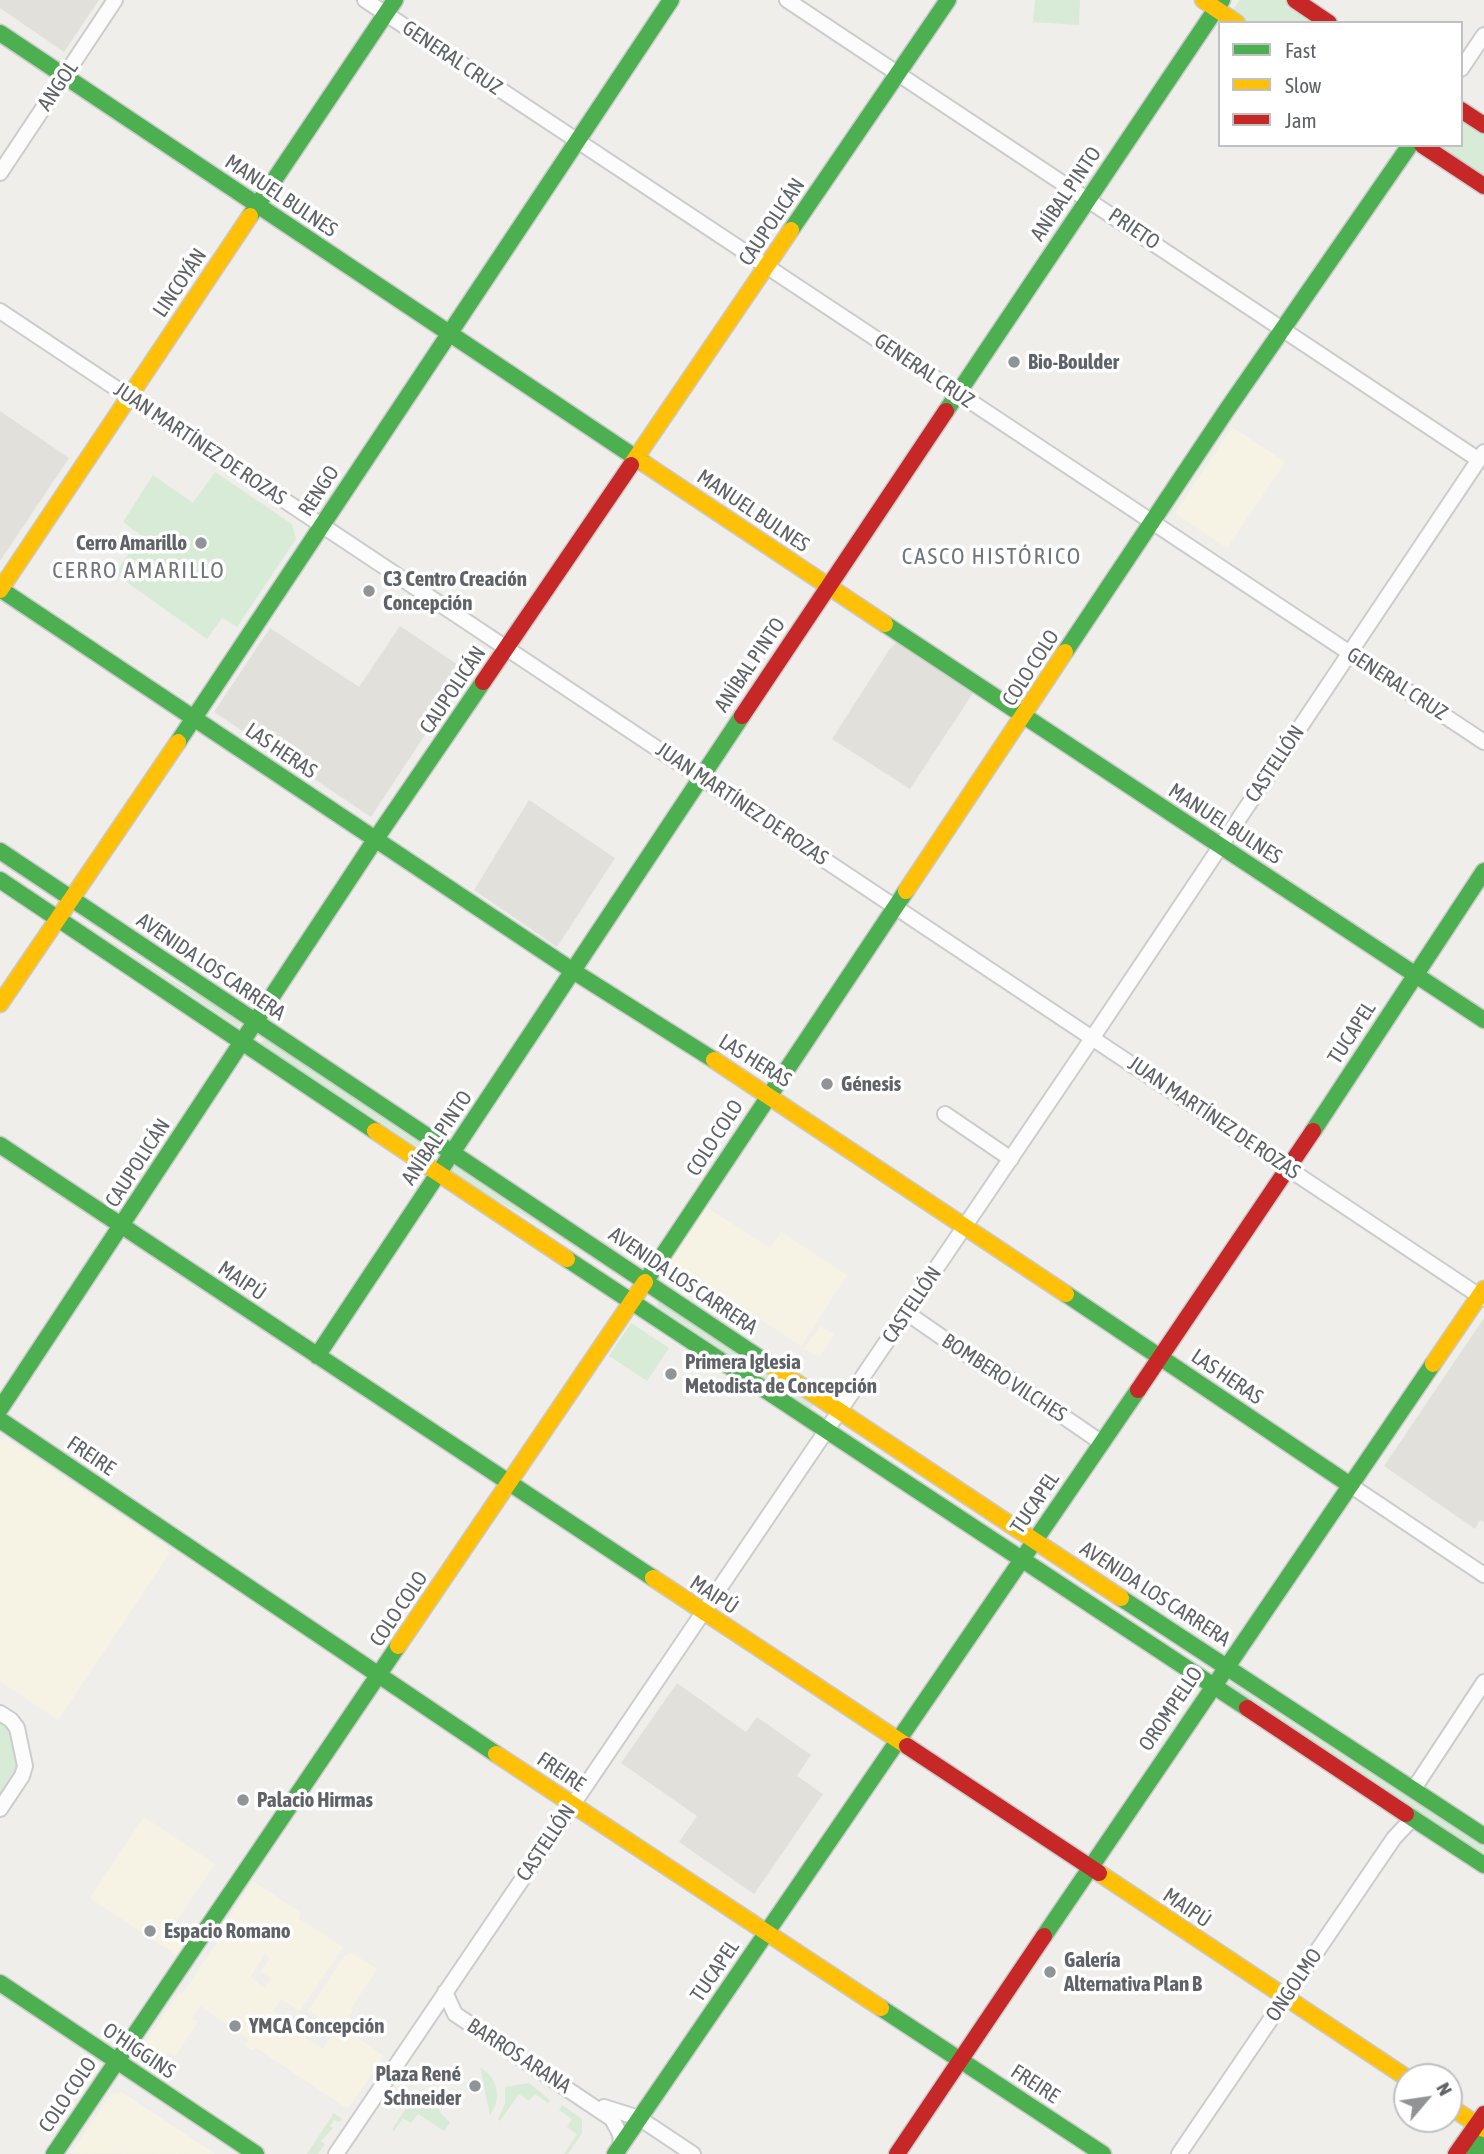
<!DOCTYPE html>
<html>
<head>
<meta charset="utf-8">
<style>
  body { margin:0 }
  #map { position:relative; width:1484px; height:2154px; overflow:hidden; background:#efeeea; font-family:"Asap Condensed",sans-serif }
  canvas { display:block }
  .legend { position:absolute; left:1218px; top:21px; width:245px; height:126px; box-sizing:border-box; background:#fff; border:2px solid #bfc1c3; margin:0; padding:9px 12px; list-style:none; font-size:21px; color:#5f6368 }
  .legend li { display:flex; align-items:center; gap:14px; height:35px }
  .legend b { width:35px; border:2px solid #bfc1c3 }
  .north { position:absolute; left:1393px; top:2063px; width:70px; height:70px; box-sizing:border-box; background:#fff; border:2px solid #bfc1c3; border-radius:50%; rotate:61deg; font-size:19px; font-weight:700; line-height:28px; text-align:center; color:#5f6368 }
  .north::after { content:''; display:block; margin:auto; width:24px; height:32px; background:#919496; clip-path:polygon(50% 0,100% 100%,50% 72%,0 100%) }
</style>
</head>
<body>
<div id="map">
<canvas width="1484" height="2154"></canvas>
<ul class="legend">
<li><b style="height:9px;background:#4caf50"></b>Fast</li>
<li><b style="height:9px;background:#ffc107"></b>Slow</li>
<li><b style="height:9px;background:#c62828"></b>Jam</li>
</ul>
<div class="north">N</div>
</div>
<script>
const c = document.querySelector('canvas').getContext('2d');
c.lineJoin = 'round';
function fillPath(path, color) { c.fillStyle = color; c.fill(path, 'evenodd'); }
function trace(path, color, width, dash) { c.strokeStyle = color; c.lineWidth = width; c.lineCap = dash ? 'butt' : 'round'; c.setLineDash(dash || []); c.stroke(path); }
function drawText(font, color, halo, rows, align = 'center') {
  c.font = font + ' "Asap Condensed",sans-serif'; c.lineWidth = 7; c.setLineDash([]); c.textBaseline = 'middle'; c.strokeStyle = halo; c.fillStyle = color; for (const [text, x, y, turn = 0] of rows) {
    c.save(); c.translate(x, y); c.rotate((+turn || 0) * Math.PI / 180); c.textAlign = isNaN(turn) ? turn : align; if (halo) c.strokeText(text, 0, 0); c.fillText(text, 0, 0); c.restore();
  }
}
const commercial = new Path2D(`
  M1232,427L1285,462L1227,548L1175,513Z
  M706,1207L770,1248L781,1232L847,1275L801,1346L671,1261Z
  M820,1326L834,1335L819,1357L804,1349Z
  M7,1439L167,1546L169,1554L58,1720L0,1681V1440Z
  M144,1817L215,1864L171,1929L186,1940L176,1955L90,1898Z
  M253,1881L301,1913L298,1918L343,1947L300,2011L281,1999L273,2011L280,2016L286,2015L282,2022L323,2049L335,2029L308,2011L345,1955L352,1953L377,1969L351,2008L352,2012L342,2027L384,2056L348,2109L255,2047L253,2050L245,2046L249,2039L200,2006L192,2018L198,2022L175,2056L169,2052L161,2064L143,2049L145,2043L179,1992L182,1994L226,1929L223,1927ZM265,1954L270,1958L261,1972L271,1978L265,1988L250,1977Z
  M120,2091L179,2130L215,2154L71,2153L112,2092L118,2095Z`);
const education = new Path2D(`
  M0,0H99L64,52L0,8Z
  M0,411L69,458L0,561Z
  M400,626L467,671L371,817L214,712L270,628L359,687Z
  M897,642L973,693L910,789L832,739L889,650Z
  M529,800L615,858L557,947L474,890Z
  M1484,1318V1522L1480,1520L1475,1529L1384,1466Z
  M677,1683L746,1732L757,1717L811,1755L797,1776L823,1794L754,1894L679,1842L697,1816L621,1763Z`);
const green = new Path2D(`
  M1035,0H1080L1079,25L1033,22Z
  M1240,0H1285L1319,23H1248L1231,12Z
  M1461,118L1484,134V175L1437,145H1461Z
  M215,472L292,524L296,539L237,627L222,618L207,639L115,574L141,535L123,522L153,475L193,503Z
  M72,915L174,982L209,1001L241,1024L238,1027Z
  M266,1039L425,1147V1152L260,1043Z
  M453,1165L627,1282L533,1220L492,1198L451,1171Z
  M658,1300L814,1403L811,1409L658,1307Z
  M631,1323L669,1348L647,1381L609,1356Z
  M1224,1681L1231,1683L1484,1847V1855Z
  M0,1718L9,1724L20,1766L0,1802Z
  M480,2067C498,2078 502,2098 490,2115Z
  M529,2083L550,2100L548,2103L535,2094L529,2101L519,2094L500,2121L498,2119L505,2104V2087Z
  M435,2100L441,2114L450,2122L444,2131L418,2114L411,2123L403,2118L394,2131L392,2130L408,2105Z
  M562,2105L582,2119V2133L568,2154H564L577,2134L567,2127L572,2119L559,2110Z
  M334,2113L342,2119L339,2122L334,2120L330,2126L333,2128L321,2141L325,2144L318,2154H307Z`);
const street = new Path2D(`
  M365,0L1484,742
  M787,0L1479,460
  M1461,69L1484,35
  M0,173L115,0
  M0,311L1484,1299
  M945,1114L1011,1159
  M907,1313L979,1363L1006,1377L1102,1443
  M1350,1485L1484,1575
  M0,1713L11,1720L17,1728L25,1766L22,1776L0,1809
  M1413,1790L1484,1682
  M445,1992L455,2014L612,2119L620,2134L621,2144
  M604,2107L639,2118L693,2154
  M336,2154L1093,1037L1484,452
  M1179,2154L1394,1838L1413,1818`);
const fast = new Path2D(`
  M0,33L645,464
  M250,216L395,0
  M791,230L948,0
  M946,411L1222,0
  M0,589L573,971L714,1060
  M885,624L1484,1020
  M1065,652L1226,411L1410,145
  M178,742L671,0
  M0,851L770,1365
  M0,880L375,1131
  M1313,1131L1484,871
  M0,1145L653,1578
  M567,1259L1247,1708
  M645,1282L906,891
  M1066,1294L1350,1485
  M317,1356L742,716
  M0,1409L375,840L483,682
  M0,1420L496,1754
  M1121,1598L1484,1836
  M1406,1814L1484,1865
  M1044,1936L1433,1364
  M0,1983L256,2154
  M881,2008L1103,2154
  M54,2154L398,1646
  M615,2154L1138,1390
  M1474,2154L1484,2140`);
const slow = new Path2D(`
  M1203,0L1237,23
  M645,464L885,624
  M631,465L791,230
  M0,590L250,216
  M906,891L1065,652
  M0,1004L178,742
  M714,1060L1066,1294
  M375,1131L567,1259
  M1433,1364L1484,1289
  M770,1365L1121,1598
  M653,1578L907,1746
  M398,1646L645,1282
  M496,1754L881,2008
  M1099,1873L1407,2078
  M1449,2106L1484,2129`);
const jam = new Path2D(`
  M1295,0L1329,23
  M1461,110L1484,125
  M1422,145L1484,186
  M483,682L631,465
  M742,716L946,411
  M1138,1390L1313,1131
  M1247,1708L1406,1814
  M907,1746L1099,1873
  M897,2154L1044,1936
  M1456,2154L1484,2114`);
const markers = [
  [1014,362,7,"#919496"],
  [201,543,7,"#919496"],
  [369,591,7,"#919496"],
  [827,1084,7,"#919496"],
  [671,1374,7,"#919496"],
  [243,1800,7,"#919496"],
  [150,1931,7,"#919496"],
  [1050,1972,7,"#919496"],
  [235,2026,7,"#919496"],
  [475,2086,7,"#919496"]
];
const streetNames = [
  ["GENERAL CRUZ",452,58,34],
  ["ANGOL",58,86,-56],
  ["ANÍBAL PINTO",1066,194,-56],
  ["MANUEL BULNES",281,196,34],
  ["CAUPOLICÁN",772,222,-56],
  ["PRIETO",1134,229,34],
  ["LINCOYÁN",180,283,-56],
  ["GENERAL CRUZ",924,371,34],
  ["JUAN MARTÍNEZ DE ROZAS",200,444,34],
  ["RENGO",319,491,-57],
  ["MANUEL BULNES",753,511,34],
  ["ANÍBAL PINTO",750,665,-56],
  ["COLO COLO",1031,668,-57],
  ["GENERAL CRUZ",1397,684,33],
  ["CAUPOLICÁN",453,690,-56],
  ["LAS HERAS",281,751,34],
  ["CASTELLÓN",1275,764,-56],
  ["JUAN MARTÍNEZ DE ROZAS",742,804,34],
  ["MANUEL BULNES",1225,824,33],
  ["AVENIDA LOS CARRERA",211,967,34],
  ["TUCAPEL",1352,1033,-57],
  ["LAS HERAS",755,1061,32],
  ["JUAN MARTÍNEZ DE ROZAS",1214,1118,34],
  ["ANÍBAL PINTO",437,1138,-56],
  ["COLO COLO",715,1138,-57],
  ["CAUPOLICÁN",138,1163,-57],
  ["MAIPÚ",242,1281,34],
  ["AVENIDA LOS CARRERA",683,1281,34],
  ["CASTELLÓN",912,1305,-56],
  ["LAS HERAS",1227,1377,34],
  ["BOMBERO VILCHES",1004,1378,33],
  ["FREIRE",91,1456,34],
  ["TUCAPEL",1035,1503,-56],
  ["AVENIDA LOS CARRERA",1155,1594,33],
  ["MAIPÚ",714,1595,33],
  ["COLO COLO",399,1609,-56],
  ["OROMPELLO",1171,1709,-56],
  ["FREIRE",561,1772,34],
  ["CASTELLÓN",546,1843,-56],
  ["MAIPÚ",1187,1908,34],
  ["TUCAPEL",715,1971,-56],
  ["ONGOLMO",1294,1985,-56],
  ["O'HIGGINS",139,2051,34],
  ["BARROS ARANA",519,2056,33],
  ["FREIRE",1035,2084,33],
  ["COLO COLO",68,2095,-56]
];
const poiNames = [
  ["Bio-Boulder",1028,362],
  ["Cerro Amarillo",187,543,"right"],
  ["C3 Centro Creación",383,579],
  ["Concepción",383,603],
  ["Génesis",841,1084],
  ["Primera Iglesia",685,1362],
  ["Metodista de Concepción",685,1386],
  ["Palacio Hirmas",257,1800],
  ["Espacio Romano",164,1931],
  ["Galería",1064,1960],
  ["Alternativa Plan B",1064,1984],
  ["YMCA Concepción",249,2026],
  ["Plaza René",461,2074,"right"],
  ["Schneider",461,2098,"right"]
];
const neighbourhoodNames = [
  ["CASCO HISTÓRICO",992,557],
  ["CERRO AMARILLO",139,571]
];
fillPath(commercial, '#f7f3e4');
fillPath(education, '#e2e0da');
fillPath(green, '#d8ebd6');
trace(street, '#cbcccc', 18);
trace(fast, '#cacacb', 19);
trace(slow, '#cacacb', 19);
trace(jam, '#cacacb', 19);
trace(street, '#fdfcfc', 14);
trace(fast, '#4caf50', 16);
trace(slow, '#ffc107', 16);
trace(jam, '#c62828', 16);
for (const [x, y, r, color] of markers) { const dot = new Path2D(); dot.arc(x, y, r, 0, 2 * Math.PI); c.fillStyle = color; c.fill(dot); trace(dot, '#fff', 2.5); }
drawText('21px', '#5f6368', '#fff', streetNames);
drawText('bold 21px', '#5f6368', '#fff', poiNames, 'left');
c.letterSpacing = '2px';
drawText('23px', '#70757a', '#fff', neighbourhoodNames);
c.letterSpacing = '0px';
</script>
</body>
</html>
